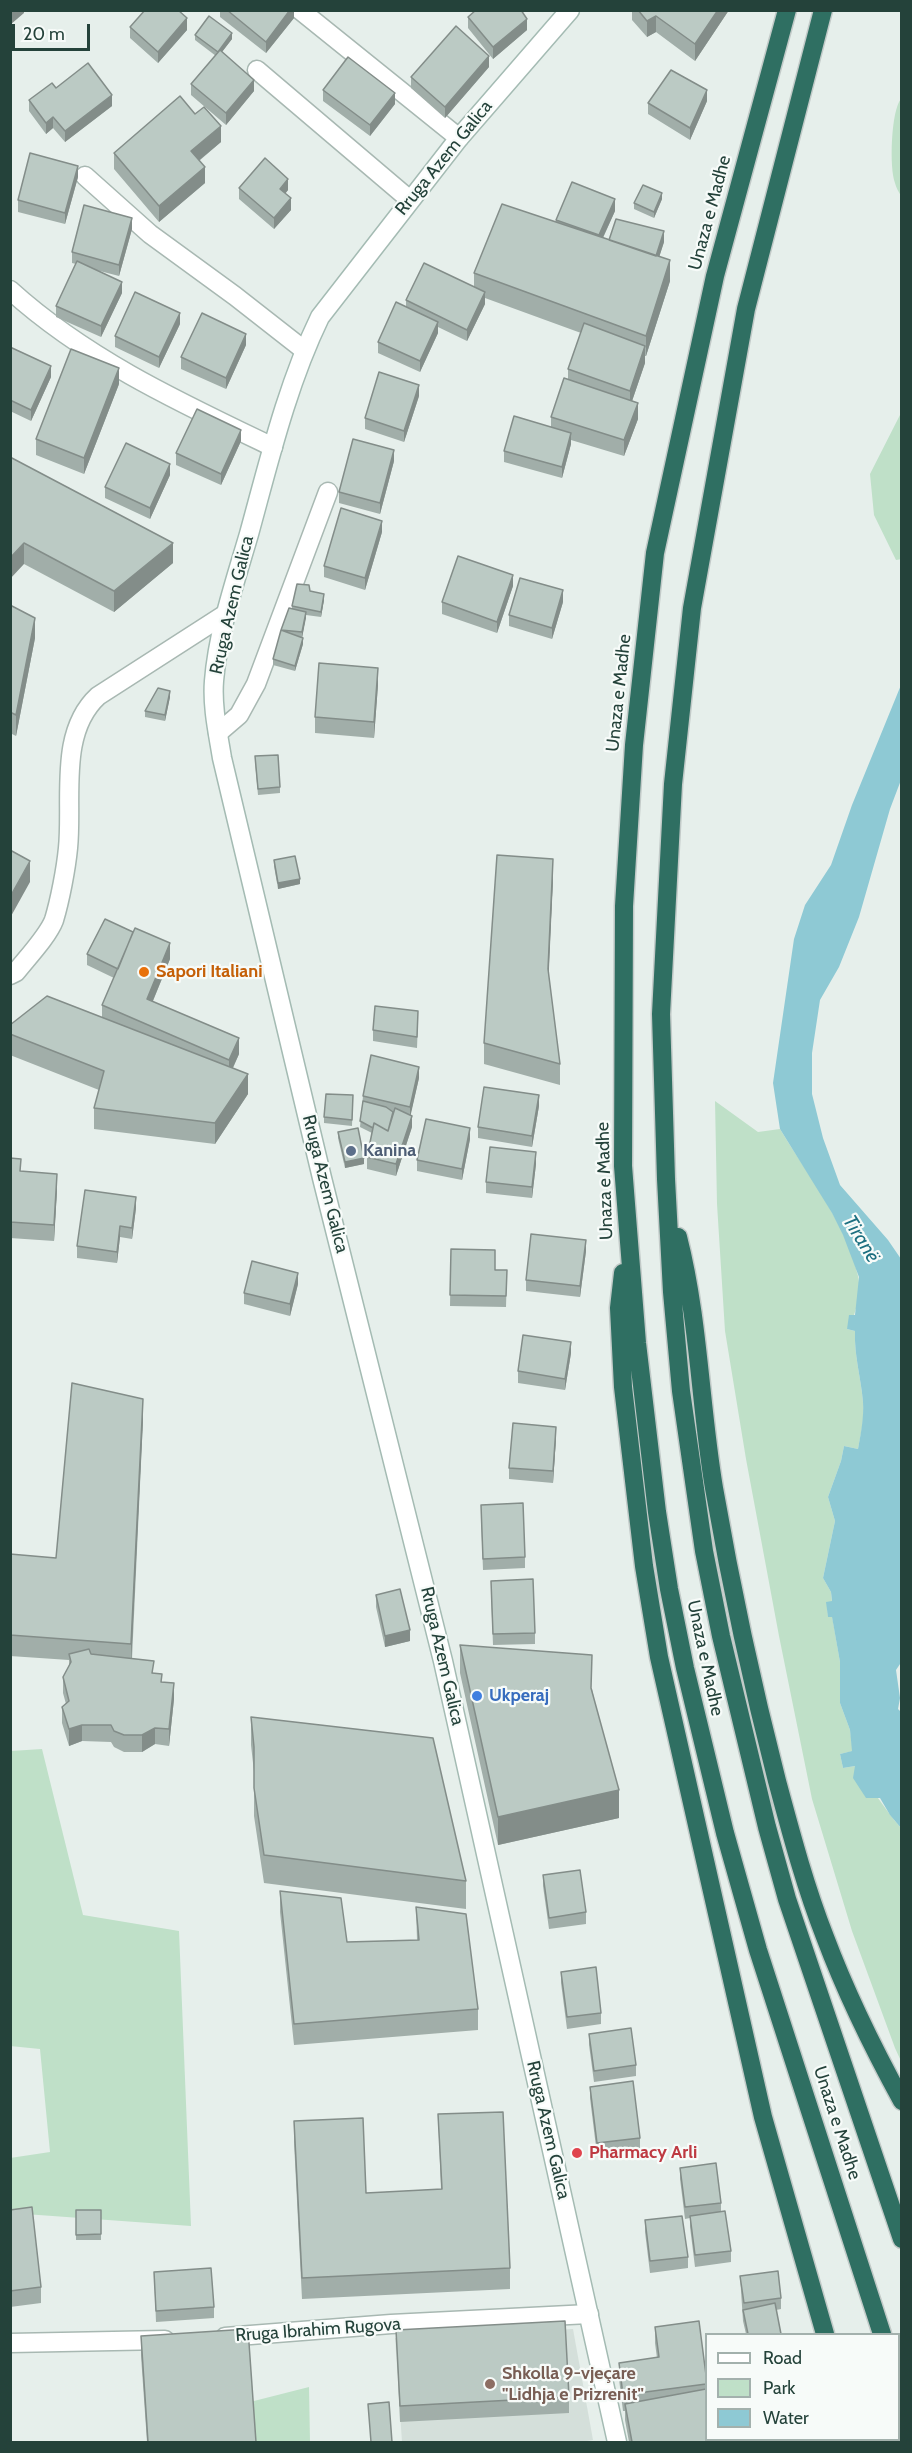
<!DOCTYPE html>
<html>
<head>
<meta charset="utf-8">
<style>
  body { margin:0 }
  #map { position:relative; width:912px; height:2453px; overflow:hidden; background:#e6efeb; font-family:Cabin,sans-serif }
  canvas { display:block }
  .frame { position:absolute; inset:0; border:12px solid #24423a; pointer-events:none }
  .legend { position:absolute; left:705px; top:2333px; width:195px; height:108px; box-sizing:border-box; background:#f7fbf9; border:2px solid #a3b1ad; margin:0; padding:8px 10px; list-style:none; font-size:18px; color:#24423a }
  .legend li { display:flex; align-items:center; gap:12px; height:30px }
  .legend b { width:30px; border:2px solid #a3b1ad }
  .scale { position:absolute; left:12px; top:24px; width:78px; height:27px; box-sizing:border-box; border:3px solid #24423a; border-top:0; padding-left:8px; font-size:18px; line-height:21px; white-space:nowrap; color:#24423a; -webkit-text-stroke:4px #f7fbf9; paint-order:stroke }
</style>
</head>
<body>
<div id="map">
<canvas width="912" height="2453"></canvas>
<div class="frame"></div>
<ul class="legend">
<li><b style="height:8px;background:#fff"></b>Road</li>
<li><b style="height:16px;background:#bfe0c8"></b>Park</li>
<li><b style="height:16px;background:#8ec9d4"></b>Water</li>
</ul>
<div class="scale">20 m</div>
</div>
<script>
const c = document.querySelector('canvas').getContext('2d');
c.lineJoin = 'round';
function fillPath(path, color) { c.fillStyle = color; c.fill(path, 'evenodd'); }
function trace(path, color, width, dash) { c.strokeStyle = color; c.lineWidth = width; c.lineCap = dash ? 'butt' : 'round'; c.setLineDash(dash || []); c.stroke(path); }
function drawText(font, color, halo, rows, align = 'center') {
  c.font = font + ' Cabin,sans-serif'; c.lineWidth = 4.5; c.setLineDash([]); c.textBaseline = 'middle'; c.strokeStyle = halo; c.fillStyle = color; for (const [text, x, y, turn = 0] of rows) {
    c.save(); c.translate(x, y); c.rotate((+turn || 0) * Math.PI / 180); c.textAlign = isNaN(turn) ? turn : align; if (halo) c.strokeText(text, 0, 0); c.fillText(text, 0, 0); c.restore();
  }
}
const built = new Path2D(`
  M573,2329L593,2440L581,2442H402L395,2338Z`);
const green = new Path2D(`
  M901,99V98V196C899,192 896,188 895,183C889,169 891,110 901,99Z
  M901,413L902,559L896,560L874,515L870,474Z
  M715,1101L758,1132L780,1129C807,1174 847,1225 858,1276C862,1293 856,1315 847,1329L855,1331C854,1356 861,1377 863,1402C865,1417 861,1433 858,1449L844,1446L841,1461L828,1497L835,1521L823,1578L831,1592L832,1602H827L828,1617L832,1616L840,1662V1703L850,1730L853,1751L840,1754L843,1768L855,1766C871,1786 884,1809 901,1828V2061L895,2048L852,1931L812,1799L779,1636L746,1459L725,1331L717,1204Z
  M42,1749L83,1915L179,1931L191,2226L11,2213L10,2158L50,2152L40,2049L10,2046L11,1751Z
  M309,2387L310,2442H256L250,2402Z`);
const water = new Path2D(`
  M901,685V780L890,809L859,917L839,967L820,1000L812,1053V1094L823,1138L840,1185L888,1240L901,1259L902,1661L896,1670L900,1698L898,1709L902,1713L901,1828L890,1815L880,1798H866L853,1778L855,1766L843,1768L840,1754L852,1751L850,1730L840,1703V1662L832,1617H828L826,1602L832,1601L831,1592L823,1578L835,1521L828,1497L841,1461L844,1446L858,1449C861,1433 864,1417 863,1402C861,1377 854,1356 855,1331L847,1329L849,1315H855L859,1277L843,1235L832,1213L780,1129L773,1083L794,939L805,905L831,865L852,805Z`);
const street = new Path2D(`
  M300,10L459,138
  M257,70L410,200
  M85,176L150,234L235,296L304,350
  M10,290C86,359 181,403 273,447
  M218,733L239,715L256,684L328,492
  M10,975L16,972C27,958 48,936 54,920C60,900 66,869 68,848C73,799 58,733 98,696L227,613
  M225,2337L391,2324L589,2314
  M10,2343L165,2340`);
const secondary = new Path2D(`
  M570,10L459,138L320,317C287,385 269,461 249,534C235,582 218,631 214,681C212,707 218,733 222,758L322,1178L443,1661L617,2442`);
const highway = new Path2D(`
  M787,10L715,276L655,553L634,745L624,906L623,1166L637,1343L657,1512L669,1589L685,1668L725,1833L758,1950L882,2334
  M823,10L746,309L692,608L673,784L661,1014L666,1179L672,1292L681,1391L704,1551L721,1636L767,1827L787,1899L902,2239
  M678,1237C699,1319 700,1405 714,1488C731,1586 752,1684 777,1781C791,1833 805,1886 825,1937C846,1993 873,2048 902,2101
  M623,1273L619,1308L623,1387L644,1566L659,1657L763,2117L825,2334
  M898,2387L902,2397
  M858,2440L859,2442`);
const wall = new Path2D(`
  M220,10H294V18L266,53L220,17Z
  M632,10H729L695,61L656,32L647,37L632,20Z
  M468,17L527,30L493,59L468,28Z
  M130,27L187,30L158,63L130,38Z
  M195,35L232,39L222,52L254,91L226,125L191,95V84L216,56L195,40Z
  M489,67L445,118L411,88V77Z
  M56,88L112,106L65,142L53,128L46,134L29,111V100Z
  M323,90L395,104L370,136L323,101Z
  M707,101L690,140L648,114V103Z
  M195,114L221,142L199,161L205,183L159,222L114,169V153Z
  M78,177L65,224L18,212V200Z
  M239,188L288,190L285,194L291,210L274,229L239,199Z
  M662,199L654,218L634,209V203Z
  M615,211L603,238L609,240L664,242L659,257L670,281L646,356H645V363L632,401L638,419L624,456L571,440V444L562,478L504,462V451L551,427V417L568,379V369L581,333L485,298V304L467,341L438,327V333L420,372L378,353V342L406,307V300L474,287V273L556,222V220Z
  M132,229L119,276L92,269L122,293L101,337L56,317V306L76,264L72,263V252Z
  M180,324L159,368L115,347V336Z
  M246,345L226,389L181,369V357Z
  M10,347L51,377L31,421L10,411Z
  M119,384L84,474L36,455V439Z
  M419,396L404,442L365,429V418Z
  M241,441L221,485L176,465V453Z
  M10,457L173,563L114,612L24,564Z
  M394,461L380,514L339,503V492Z
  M170,475L150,519L105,498V487Z
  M382,532L365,590L324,577V566Z
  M513,586L497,633L442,614V602Z
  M310,591L324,600L321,617L306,615L302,638L303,644L295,671L273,665V659L292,609V606Z
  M563,602L552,639L509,626V615Z
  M10,605L35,638L16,736L10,733Z
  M378,685L374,738L315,733V717Z
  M170,697L165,721L145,717V711Z
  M255,762L280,787V793L258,795Z
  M274,860L300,884L278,889L274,866Z
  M553,880L548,975L560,1064V1085L484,1064V1043Z
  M87,954L170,959L153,1001L239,1054L233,1068L248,1094L215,1144L94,1129V1108L99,1090L10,1055V1025L102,1017V1005L114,978L87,965Z
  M418,1022L417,1048L373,1041V1030Z
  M419,1078L410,1116L412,1127L396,1176L367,1169V1157L372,1133L360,1127L363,1096Z
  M353,1095L352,1126L324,1123V1117Z
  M539,1106L532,1147L478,1138V1127Z
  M338,1132L364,1164L345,1168L338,1138Z
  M470,1139L462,1180L417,1171V1160Z
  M10,1158L21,1171L57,1190L54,1241L10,1238Z
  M536,1164L532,1198L486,1193V1182Z
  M136,1208L132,1239L120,1237L117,1263L77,1258V1246Z
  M451,1249L495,1270H507L506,1307L450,1306Z
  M586,1251L580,1297L526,1291V1280Z
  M298,1284L290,1316L244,1304V1293Z
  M571,1353L565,1390L518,1383V1371Z
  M143,1420L132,1659L154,1673L162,1682L174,1699L169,1746L155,1744L142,1752H124L114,1747L111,1742L82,1741L69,1746L62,1723V1707L66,1704L63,1693V1677L69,1666V1660L10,1656V1554L56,1558Z
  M556,1438L553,1483L509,1479V1468Z
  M481,1516L525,1557V1568L483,1570Z
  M491,1592L535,1633V1644L493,1645Z
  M376,1595L410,1641L385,1647L376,1607Z
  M460,1645L592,1689L619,1818L498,1845L460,1673Z
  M251,1717L466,1881V1909L264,1883L254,1816V1772L251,1745Z
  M543,1875L586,1912V1924L549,1929L543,1886Z
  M280,1891L347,1942L417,1940L416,1907L478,2009V2030L294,2045L280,1912Z
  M561,1972L601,2013V2024L567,2029L561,1983Z
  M589,2034L636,2065V2076L594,2082L589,2045Z
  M590,2087L640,2138V2149L597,2155L590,2098Z
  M438,2114L510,2268V2289L302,2299L294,2142V2121L366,2193L441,2189Z
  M680,2168L721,2203V2212L731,2251V2262L695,2267L690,2227V2218L685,2219L680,2179Z
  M10,2210L41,2287V2303L10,2307Z
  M76,2210H101V2240H76Z
  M645,2220L688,2257V2268L650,2273L645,2232Z
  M154,2272L214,2307V2318L156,2322Z
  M740,2276L781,2298V2309L776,2310L781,2334H746L743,2321Z
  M655,2327L706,2375V2439L720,2442H629L625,2420V2411H623L619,2379V2363L657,2358L655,2343Z
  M396,2330L569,2397V2413L400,2422Z
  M141,2336L256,2442H147L141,2356Z`);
const shadedWall = new Path2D(`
  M10,10H24V13L10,25Z
  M290,10H294V18L266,53V42Z
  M718,10H729L695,61V44Z
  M656,16V32L647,37V21Z
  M187,18V30L158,63V52Z
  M527,19V30L493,59V47Z
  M232,33V39L218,57V52Z
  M489,56V67L445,118V107Z
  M254,80V91L226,125V113Z
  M707,90V101L690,140V128Z
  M395,93V104L370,136V125Z
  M112,95V106L65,142V131Z
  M53,117V128L46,134V123Z
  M221,126V142L191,167V151Z
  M78,166V177L65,224V213Z
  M205,167V183L159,222V206Z
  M288,179V190L280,200V189Z
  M662,193V199L654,218V212Z
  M291,198V210L274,229V218Z
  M615,199V211L599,246V235Z
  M132,218V229L119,276V265Z
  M664,231V242L655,270V259Z
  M670,260V281L646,356V336Z
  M122,282V293L101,337V326Z
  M485,292V304L467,341V330Z
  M180,313V324L159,368V357Z
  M438,322V333L420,372V361Z
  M246,334V345L226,389V378Z
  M645,346V363L630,407V391Z
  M51,366V377L31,421V410Z
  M119,368V384L84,474V458Z
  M419,385V396L404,442V431Z
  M638,403V419L624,456V440Z
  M241,430V441L221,485V474Z
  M571,433V444L562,478V467Z
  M394,450V461L380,514V503Z
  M170,464V475L150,519V508Z
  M382,521V532L365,590V578Z
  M24,543V564L10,579V558Z
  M173,543V563L114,612V591Z
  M513,575V586L497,633V622Z
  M563,590V602L552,639V628Z
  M324,594V600L321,617V612Z
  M306,612V618L302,638V632Z
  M35,618V638L16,736V715Z
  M303,638V644L295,671V666Z
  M378,668V685L374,738V722Z
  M170,691V697L165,721V715Z
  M553,859V880L548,990V969Z
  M30,861V882L10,918V897Z
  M300,879V884L278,889V883Z
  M170,943V959L147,1015V999Z
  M239,1038V1054L229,1076V1060Z
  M419,1067V1078L410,1118V1107Z
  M248,1074V1094L215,1144V1123Z
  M539,1095V1106L532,1147V1136Z
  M412,1116V1127L396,1176V1164Z
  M470,1128V1139L462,1180V1169Z
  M536,1152V1164L532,1198V1187Z
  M364,1158V1164L345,1168V1162Z
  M57,1174V1190L54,1241V1225Z
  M136,1197V1208L132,1239V1228Z
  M120,1226V1237L117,1263V1252Z
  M586,1240V1251L580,1297V1286Z
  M298,1273V1284L290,1316V1304Z
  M571,1342V1353L565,1390V1379Z
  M143,1399V1420L131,1665V1644Z
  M556,1427V1438L553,1483V1471Z
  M410,1630V1641L385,1647V1636Z
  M174,1683V1699L169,1746V1729Z
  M82,1725V1741L69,1746V1729Z
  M155,1728V1744L142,1752V1735Z
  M619,1790V1818L498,1845V1817Z`);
const building = new Path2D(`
  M145,10H178L187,18L158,52L130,27Z
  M227,10H290L266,42Z
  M476,10H521L527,19L493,47L468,17Z
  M638,10H718L695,44L656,16L647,21Z
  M209,16L232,33L218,52L195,35Z
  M456,26L489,56L445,107L411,77Z
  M220,50L254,80L226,113L191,84Z
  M348,57L395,93L370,125L323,90Z
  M88,63L112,95L65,131L53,117L46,123L29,100L52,83L56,88Z
  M671,70L707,90L690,128L648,103Z
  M180,96L195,114L204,107L221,126L191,151L205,167L159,206L114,153Z
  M30,153L78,166L65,213L18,200Z
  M265,158L288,179L280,189L291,198L274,218L239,188Z
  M572,182L615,199L599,235L556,220Z
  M643,185L662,193L654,212L634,203Z
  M502,204L670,260L646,336L474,273Z
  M84,205L132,218L119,265L72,252Z
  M616,219L664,231L656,256L609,240Z
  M77,261L122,282L101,326L56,306Z
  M424,263L485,292L467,330L406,300Z
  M135,292L180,313L159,357L115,336Z
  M396,302L438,322L420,361L378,342Z
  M202,313L246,334L226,378L181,357Z
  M584,323L645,346L630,391L568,369Z
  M10,347L51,366L31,410L10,400Z
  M71,349L119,368L84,458L36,439Z
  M379,372L419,385L404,431L365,418Z
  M564,378L638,403L624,440L551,417Z
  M197,409L241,430L221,474L176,453Z
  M514,416L571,433L562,467L504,451Z
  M353,439L394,450L380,503L339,492Z
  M126,443L170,464L150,508L105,487Z
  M10,457L173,543L114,591L24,543L10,558Z
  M341,508L382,521L365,578L324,566Z
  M458,556L513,575L497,622L442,602Z
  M520,578L563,590L552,628L509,615Z
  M297,584L309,585L310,591L324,594L321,612L292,606Z
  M10,605L35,618L16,715L10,712Z
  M289,608L306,612L302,632L281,630Z
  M281,630L303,638L295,666L273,659Z
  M319,663L378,668L374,722L315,717Z
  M158,688L170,691L165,715L145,711Z
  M278,755L280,787L258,789L255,756Z
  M10,850L30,861L10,897Z
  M497,855L553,859L548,969L560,1064L484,1043Z
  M295,856L300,879L278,883L274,860Z
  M105,919L133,932L118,969L87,954Z
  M135,928L170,943L147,999L239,1038L229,1060L102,1005Z
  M47,996L248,1074L215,1123L94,1108L104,1071L10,1034V1025Z
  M375,1006L418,1011L417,1037L373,1030Z
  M371,1055L419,1067L410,1107L363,1096Z
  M484,1087L539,1095L532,1136L478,1127Z
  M326,1094L353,1095L352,1120L324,1117Z
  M363,1101L386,1107L393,1112L388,1131L374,1123L373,1128L360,1121Z
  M395,1108L412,1116L396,1164L367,1157L374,1123L388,1131Z
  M426,1119L470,1128L462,1169L417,1160Z
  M358,1128L364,1158L345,1162L338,1132Z
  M490,1147L536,1152L532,1187L486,1182Z
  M10,1158L21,1159L20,1171L57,1174L54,1225L10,1222Z
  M85,1190L136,1197L132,1228L120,1226L117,1252L77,1246Z
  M531,1234L586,1240L580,1286L526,1280Z
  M451,1249L495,1250V1270H507L506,1296L450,1295Z
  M252,1261L298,1273L290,1304L244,1293Z
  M523,1335L571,1342L565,1379L518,1371Z
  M72,1383L143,1399L131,1644L10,1635V1554L56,1558Z
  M513,1423L556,1427L553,1471L509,1468Z
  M523,1503L525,1557L483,1559L481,1505Z
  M533,1579L535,1633L493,1634L491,1581Z
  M400,1589L410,1630L385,1636L376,1595Z
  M460,1645L592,1655L591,1688L619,1790L498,1817Z
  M89,1649L91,1654L154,1661L152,1673L162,1674L161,1682L174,1683L169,1729L155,1728L142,1735H124L114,1731L111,1725H82L69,1729L62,1707L69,1701L63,1677L71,1662L69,1654Z
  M251,1717L433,1738L466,1881L264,1855L254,1788V1747Z
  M580,1870L586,1912L549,1918L543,1875Z
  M280,1891L341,1898L347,1942L419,1940L416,1907L466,1914L478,2009L294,2024Z
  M596,1967L601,2013L567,2017L561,1972Z
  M631,2028L636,2065L594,2071L589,2034Z
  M633,2081L640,2138L597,2143L590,2087Z
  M503,2112L510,2268L302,2278L294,2121L363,2118L366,2193L442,2189L438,2114Z
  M716,2163L721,2203L685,2207L680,2168Z
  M32,2207L41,2287L10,2291V2210Z
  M76,2210H101V2234L76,2235Z
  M725,2211L731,2251L695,2255L690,2216Z
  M682,2216L688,2257L650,2261L645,2220Z
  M211,2268L214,2307L156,2311L154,2272Z
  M778,2271L781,2298L744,2303L740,2276Z
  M775,2303L781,2334H748L743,2310Z
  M565,2321L569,2397L400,2406L396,2330Z
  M699,2321L706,2375V2384L623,2395L619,2363L659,2357L655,2327Z
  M248,2329L256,2442H148L141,2336Z
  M706,2389V2439H719L720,2442H632L625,2404Z
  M389,2402L392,2442H371L368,2404Z`);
const markers = [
  [144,972,6,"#e8710a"],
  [351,1151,6,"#5c6f8a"],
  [477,1696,6,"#3f7fe0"],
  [577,2153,6,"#e0444e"],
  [490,2384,6,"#8d6e63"]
];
const streetNames = [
  ["Rruga Azem Galica",444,158,-51],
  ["Unaza e Madhe",710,213,-75],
  ["Rruga Azem Galica",232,605,-77],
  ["Unaza e Madhe",619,693,-84],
  ["Unaza e Madhe",605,1181,-92],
  ["Rruga Azem Galica",325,1184,76],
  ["Rruga Azem Galica",442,1656,77],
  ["Unaza e Madhe",705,1658,78],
  ["Unaza e Madhe",837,2123,72],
  ["Rruga Azem Galica",548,2130,77],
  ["Rruga Ibrahim Rugova",318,2330,-4]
];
const foodNames = [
  ["Sapori Italiani",156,972]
];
const serviceNames = [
  ["Kanina",363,1151]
];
const shopNames = [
  ["Ukperaj",489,1696]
];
const healthNames = [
  ["Pharmacy Arli",589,2153]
];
const educationNames = [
  ["Shkolla 9-vjeçare",502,2374],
  ["\"Lidhja e Prizrenit\"",502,2395]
];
const waterNames = [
  ["Tiranë",861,1239,58]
];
fillPath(built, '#d4dfda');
fillPath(green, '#bfe0c8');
fillPath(water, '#8ec9d4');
trace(street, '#a8b8b2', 21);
trace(secondary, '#a4bbb3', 21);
trace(highway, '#c2cac8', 21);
trace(street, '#fff', 18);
trace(secondary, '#fff', 18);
trace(highway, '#2f6f62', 18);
fillPath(wall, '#a1aea9');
fillPath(shadedWall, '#838d89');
fillPath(building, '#bbcac4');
trace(building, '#838d89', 1.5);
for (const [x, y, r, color] of markers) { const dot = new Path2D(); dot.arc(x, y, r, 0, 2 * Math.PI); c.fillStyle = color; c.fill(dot); trace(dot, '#f7fbf9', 2); }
drawText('18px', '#24423a', '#f7fbf9', streetNames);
drawText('bold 18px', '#c56008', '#f7fbf9', foodNames, 'left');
drawText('bold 18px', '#4e5e75', '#f7fbf9', serviceNames, 'left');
drawText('bold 18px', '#366cbe', '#f7fbf9', shopNames, 'left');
drawText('bold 18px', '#be3a42', '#f7fbf9', healthNames, 'left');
drawText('bold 18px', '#785e54', '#f7fbf9', educationNames, 'left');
drawText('italic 20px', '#1c6f80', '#f7fbf9', waterNames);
</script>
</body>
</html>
